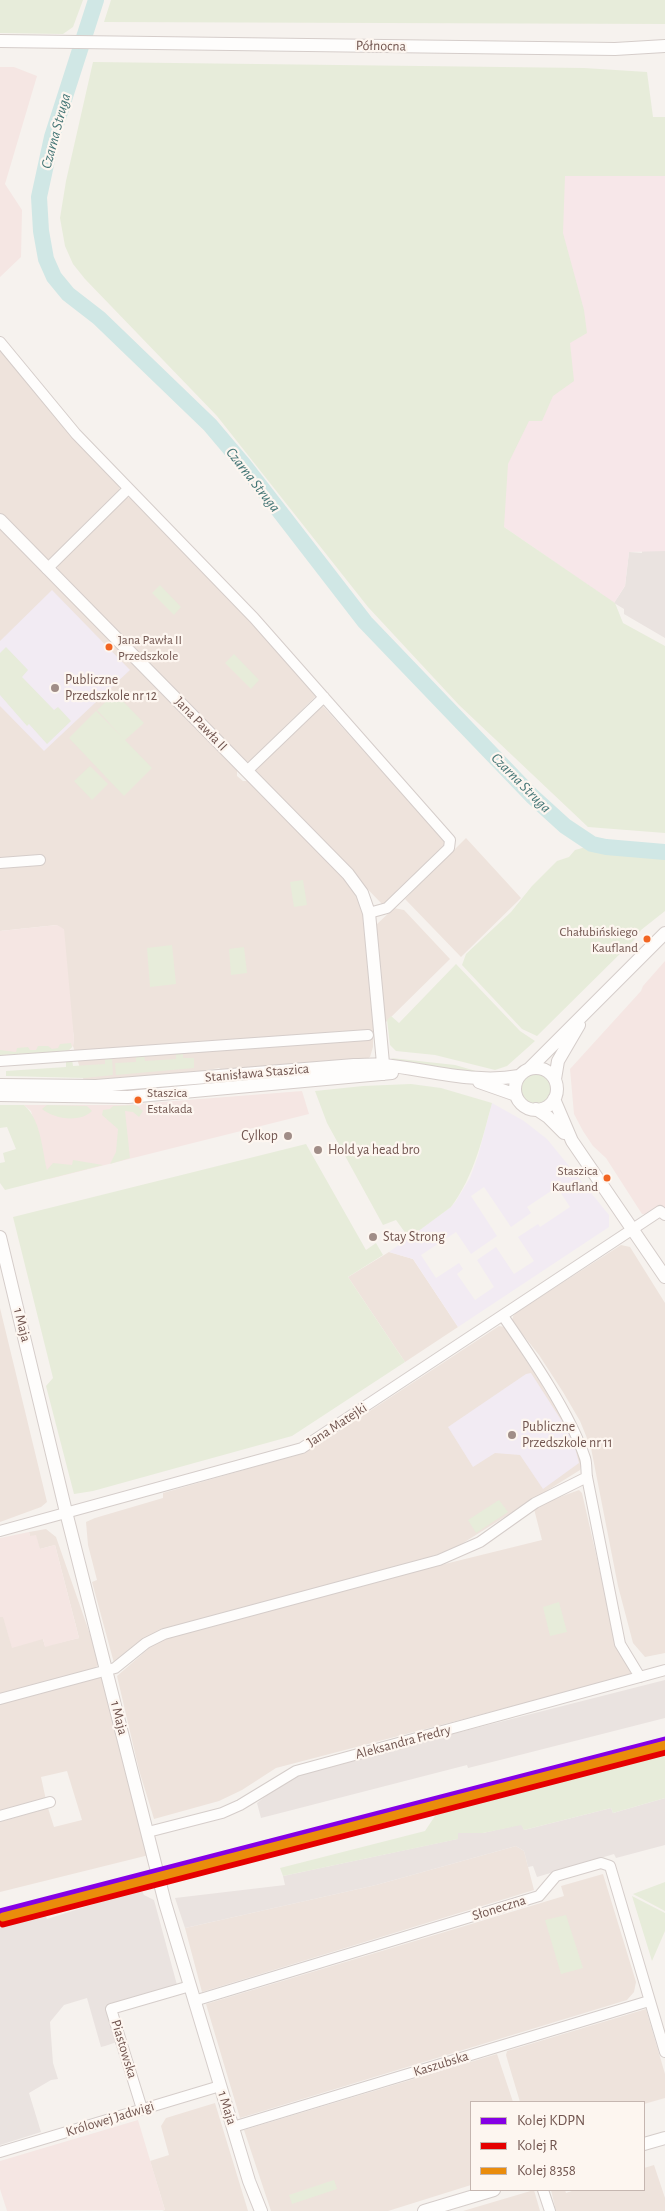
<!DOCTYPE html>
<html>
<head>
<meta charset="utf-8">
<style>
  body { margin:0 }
  #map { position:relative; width:665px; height:2211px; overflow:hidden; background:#f6f2ee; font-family:"Alegreya Sans",sans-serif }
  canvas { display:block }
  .legend { position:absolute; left:470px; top:2101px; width:175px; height:90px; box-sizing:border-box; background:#fdf6f0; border:1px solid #c5b6b0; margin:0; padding:6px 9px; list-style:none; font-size:15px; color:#725650 }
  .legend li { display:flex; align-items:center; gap:10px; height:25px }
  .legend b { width:25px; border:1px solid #c5b6b0 }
</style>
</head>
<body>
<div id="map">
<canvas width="665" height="2211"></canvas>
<ul class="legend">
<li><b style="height:6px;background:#8500e5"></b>Kolej KDPN</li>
<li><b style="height:6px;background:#e50000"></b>Kolej R</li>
<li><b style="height:6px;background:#ea8c0c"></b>Kolej 8358</li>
</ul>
</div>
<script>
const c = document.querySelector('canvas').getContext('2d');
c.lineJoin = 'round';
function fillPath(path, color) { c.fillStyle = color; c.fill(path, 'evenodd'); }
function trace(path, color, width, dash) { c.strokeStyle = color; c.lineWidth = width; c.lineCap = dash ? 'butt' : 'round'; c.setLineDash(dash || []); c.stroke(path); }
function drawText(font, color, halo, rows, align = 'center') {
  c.font = font + ' "Alegreya Sans",sans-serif'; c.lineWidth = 4.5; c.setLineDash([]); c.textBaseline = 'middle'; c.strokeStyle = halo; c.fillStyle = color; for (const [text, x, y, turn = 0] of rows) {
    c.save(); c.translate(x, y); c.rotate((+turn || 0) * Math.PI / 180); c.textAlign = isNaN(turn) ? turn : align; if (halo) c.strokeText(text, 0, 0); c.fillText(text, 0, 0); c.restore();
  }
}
const residential = new Path2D(`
  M0,349L119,485L120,491L51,559L44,560L0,514Z
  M132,497L224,591L315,692L316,696L249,762L244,761L58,571L57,565L126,498Z
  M0,527L237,769V776L243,781H250L349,882L364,912L373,1009V1047L370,1057L364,1061L226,1073L219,1068L207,1070L204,1073L85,1084L73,1046L74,1038L57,925L0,931Z
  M323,706L445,841V845L389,903L382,904L258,776L255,770L318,708Z
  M466,838L521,898L461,957L405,899Z
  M394,908L404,910L450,959L384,1024L376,925Z
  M621,1245L630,1247L665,1303V1653L645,1657L633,1643L618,1586L591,1448L580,1421L563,1392L539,1355L512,1321L513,1316L517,1312Z
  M389,1252L413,1259L458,1327L405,1362L348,1277Z
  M0,1308L47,1502L41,1507L0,1522Z
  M499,1326L505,1327L571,1431L580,1456L582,1465L580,1470L455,1548L414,1563L157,1634L114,1663L92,1582L97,1580L88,1545L86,1522L95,1518L163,1498V1493L296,1455L318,1445Z
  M579,1490L582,1493L617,1646L632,1675L276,1768L242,1790L219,1801L154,1819L139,1770L117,1676L155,1643L175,1636L380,1580L542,1540L534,1509L549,1501Z
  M46,1529L56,1537L100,1663L95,1668L0,1694V1617H3L43,1639L45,1646L79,1638L55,1545L40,1549L30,1536L29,1532Z
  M97,1677L104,1678L149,1855L0,1892V1822L48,1808L54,1827L82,1820L67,1771L41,1777L46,1800L0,1812V1704Z
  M516,1846L524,1851L534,1890L202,1992L185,1928L376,1885Z
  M603,1874L636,1982L634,1992L627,2000L240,2118L206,2004L564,1896L561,1886Z
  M646,2009L665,2074V2098L644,2104V2102H520L506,2055L507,2051Z
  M497,2054L513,2102H471V2185L388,2211H271L244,2130Z
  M215,2103L248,2211H162L165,2210L150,2161L169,2155L161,2126L166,2118Z
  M654,2165L665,2198V2211H556L551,2190H565L566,2193L575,2190H644V2168Z
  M534,2190L540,2211H463Z`);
const commercial = new Path2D(`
  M0,67H14L37,76L5,184L22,210L21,257L0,277Z
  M57,925L64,929L74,1039L73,1046L68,1051L0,1055V931Z
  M665,961V1218L642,1214L606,1158L593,1146L583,1131L574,1114L570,1069L641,991L643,986Z
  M302,1091L309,1114L49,1179L31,1111L24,1105H124Z
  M29,1532L30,1536L36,1535L40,1549L55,1545L79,1638L45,1647L43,1639L12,1648L3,1617H0V1538Z
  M138,2120L165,2210L7,2211L0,2189V2161Z`);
const industrial = new Path2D(`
  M642,551H665V638L624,614V609L614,603L625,586L629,552L642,553Z
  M665,1680V1718L504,1759L468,1768L467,1765L261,1818L257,1803L286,1780L338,1763Z
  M665,1798V1845L616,1858L614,1854L537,1877L533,1866L528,1867L524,1851L516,1846L376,1885L185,1928L175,1898L285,1885L283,1876L457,1839L458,1833H483L522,1824L524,1830L611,1808L613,1813Z
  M141,1889L144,1895L154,1900L177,1985L107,2006L117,2042L105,2046L101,2047L87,1998L64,2005L50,2022L53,2063L58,2079L51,2080L29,2093L41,2132L0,2145V1922L43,1911L47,1919Z`);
const education = new Path2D(`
  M52,590L130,670L44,751L0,706V641Z
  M492,1103L524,1121L547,1139L609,1215V1227L458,1327L413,1259L389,1252L451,1207L456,1201L470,1178L478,1156ZM484,1187L511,1227L531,1213L527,1207L557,1187L570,1207L540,1227L538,1224L518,1237L534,1261L514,1274L496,1247L477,1260L494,1287L475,1300L457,1274L463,1269L459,1263L436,1278L421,1255L456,1232L471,1254L497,1236L471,1196Z
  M531,1373L565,1426L574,1444L579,1463L543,1489L520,1455L495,1453L473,1467L448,1427L526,1374Z`);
const medical = new Path2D(`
  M433,162L665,176V551L629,552L625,586L614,603L504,527Z`);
const green = new Path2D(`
  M0,0H83L73,27L63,34L0,33Z
  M111,0H665V24L104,22Z
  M93,62L584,68L647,72L653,117H665V176H565L563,233L584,310L587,333L570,343L574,381L553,396L542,421H529L508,464L504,527L615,603L623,623L665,646V833L588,827L459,705L368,607L217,416L85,279L73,264L65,246L60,218L66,181Z
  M160,585L181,607L174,615L152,593Z
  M6,647L28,670L22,677L54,710L58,707L71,721L47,744L29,724L27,726L0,695V653Z
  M234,654L259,680L251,689L225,663Z
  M115,693L144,723L125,740L152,768L124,796L69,738L96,711L123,738L97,710Z
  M90,766L108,784L92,800L74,781Z
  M586,847L601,851L665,856V911L641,930L637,937L537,1036L522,1029L462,965L466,954L511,912L532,886L557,861L569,857L575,850Z
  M303,880L307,905L294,907L290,882Z
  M172,945L176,984L150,987L147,948Z
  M244,947L247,973L231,975L229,949Z
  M456,964L520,1031L535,1041L507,1066L495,1070L435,1055L396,1051L390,1045L387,1020L391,1016L399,1023Z
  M71,1043L72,1047L68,1051L0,1055V1050L16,1052L17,1048L28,1047L30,1050H36L38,1046H48L52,1049L58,1048L60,1044Z
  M176,1052H183V1058H194V1068L116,1075L115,1063L136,1062V1055L144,1054L145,1061L176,1059Z
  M105,1058H112L113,1075L85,1078L6,1076V1071L66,1067V1060L72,1059L73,1066L105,1064Z
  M391,1058L455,1065L483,1073L399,1062Z
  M520 1089a16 16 0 1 1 32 0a16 16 0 1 1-32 0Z
  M411,1084L441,1088L492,1103C482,1140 474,1176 451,1207L409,1238L396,1220L383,1225L327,1123L315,1091L363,1086Z
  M0,1105H24C41,1120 42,1149 47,1170L53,1163L72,1165L73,1160L103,1165L5,1190L0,1183V1163L5,1162L3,1153L16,1149L7,1127L0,1128Z
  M47,1105L87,1106L92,1111C80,1123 54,1119 42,1109Z
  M136,1105L143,1111L139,1117L133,1112L125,1111L130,1158L110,1164L116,1152L118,1129L102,1115L103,1110L110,1109L113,1106Z
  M306,1144L366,1250L376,1243L383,1255L348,1277L405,1362L292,1436L93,1491L74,1494L46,1386L53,1378L13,1217Z
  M499,1500L508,1512L476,1533L468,1520Z
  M559,1602L567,1632L550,1636L543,1607Z
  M665,1749V1798L613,1813L611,1808L524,1830L521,1825L483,1833H458V1839L283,1876L280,1868L425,1831L441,1807Z
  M665,1882V1911L633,1894Z
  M632,1896L665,1913V1931L652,1961Z
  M566,1915L583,1968L561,1974L545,1920Z
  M334,2180L337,2189L292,2204L289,2195Z`);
const river = new Path2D(`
  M96,0L52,137L39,197L41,231L46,259L54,277L68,294L99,318L210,425L243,464L365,622L532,796L565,826L592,844L606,847L665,852`);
const minor = new Path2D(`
  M0,342L76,434L254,618L450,840L449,848L387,908L369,913
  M47,569L128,489
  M247,771L324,697
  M0,863L40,860
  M0,1061L368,1035
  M503,1316C530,1355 570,1413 585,1458C587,1464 586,1471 587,1477L620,1644L640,1677
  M0,1531L302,1448L660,1211L665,1215
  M0,1699L115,1668L146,1643L164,1634L439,1560L480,1542L535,1503L587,1477
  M0,1816L50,1802
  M148,1832L222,1813L240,1805L296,1771L665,1670
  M194,2001L539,1896L556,1876L601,1863L610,1866L665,2052
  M142,2109L111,2009L190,1986
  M233,2127L649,2001
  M0,2152L220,2086
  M543,2190L550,2211`);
const tertiary = new Path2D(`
  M0,41L615,49L665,46
  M0,520L348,874L362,893L369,913L384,1074
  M515 1089a21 21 0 1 1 42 0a21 21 0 1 1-42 0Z
  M529,1069L665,933
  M555,1079L558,1061L579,1025
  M479,1082L516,1095
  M0,1085L96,1086L354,1065C365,1065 375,1064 385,1065C429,1070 475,1084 519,1076
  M0,1095L128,1097L392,1073
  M554,1099L572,1141L665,1277
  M536,1109L548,1117L564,1133
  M0,1237L66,1512L165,1903L249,2181L261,2211
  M644,2144L665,2138
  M424,2211L494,2190`);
const rail1 = new Path2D(`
  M0,1913L665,1741`);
const rail2 = new Path2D(`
  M3,1923L665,1751`);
const rail3 = new Path2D(`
  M3,1917L665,1745`);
const markers = [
  [109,647,4.5,"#f26522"],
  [55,688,5,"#a08d87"],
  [647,939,4.5,"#f26522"],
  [138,1100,4.5,"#f26522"],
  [288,1136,5,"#a08d87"],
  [318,1150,5,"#a08d87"],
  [607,1178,4.5,"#f26522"],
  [373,1237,5,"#a08d87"],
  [512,1435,5,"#a08d87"]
];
const busNames = [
  ["Jana Pawła II",118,640],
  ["Przedszkole",118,656],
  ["Chałubińskiego",638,932,"right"],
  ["Kaufland",638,948,"right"],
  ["Staszica",147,1093],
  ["Estakada",147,1109],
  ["Staszica",598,1171,"right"],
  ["Kaufland",598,1187,"right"]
];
const streetNames = [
  ["Północna",381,46,1],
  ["Jana Pawła II",201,724,46],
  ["Stanisława Staszica",257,1073,-5],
  ["1 Maja",22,1325,76],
  ["Jana Matejki",337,1425,-33],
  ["1 Maja",119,1718,76],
  ["Aleksandra Fredry",403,1742,-15],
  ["Słoneczna",499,1908,-17],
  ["Piastowska",124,2049,73],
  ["Kaszubska",441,2064,-17],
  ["1 Maja",227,2108,73],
  ["Królowej Jadwigi",110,2119,-17]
];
const poiNames = [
  ["Publiczne",65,680],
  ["Przedszkole nr 12",65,696],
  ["Cylkop",278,1136,"right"],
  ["Hold ya head bro",328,1150],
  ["Stay Strong",383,1237],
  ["Publiczne",522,1427],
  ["Przedszkole nr 11",522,1443]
];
const waterNames = [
  ["Czarna Struga",56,131,-75],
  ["Czarna Struga",253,480,52],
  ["Czarna Struga",521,783,45]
];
fillPath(residential, '#eee3dc');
fillPath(commercial, '#f5e6e3');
fillPath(industrial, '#eae3e0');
fillPath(education, '#f2ebf3');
fillPath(medical, '#f7e7e9');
fillPath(green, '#e7ecda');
trace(river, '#d0e7e5', 16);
trace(minor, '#d5cdca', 12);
trace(tertiary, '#d5cdca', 14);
trace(minor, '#fefdfc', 10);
trace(tertiary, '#fefdfc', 12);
trace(rail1, '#8500e5', 9);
trace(rail2, '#e50000', 9);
trace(rail3, '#ea8c0c', 9);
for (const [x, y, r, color] of markers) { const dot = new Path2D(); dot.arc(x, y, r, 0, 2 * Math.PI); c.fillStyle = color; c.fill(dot); trace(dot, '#fdf6f0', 2); }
drawText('13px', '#725650', '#fdf6f0', busNames, 'left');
drawText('14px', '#725650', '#fdf6f0', streetNames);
drawText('14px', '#725650', '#fdf6f0', poiNames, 'left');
drawText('italic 15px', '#457676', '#fdf6f0', waterNames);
</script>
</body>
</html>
